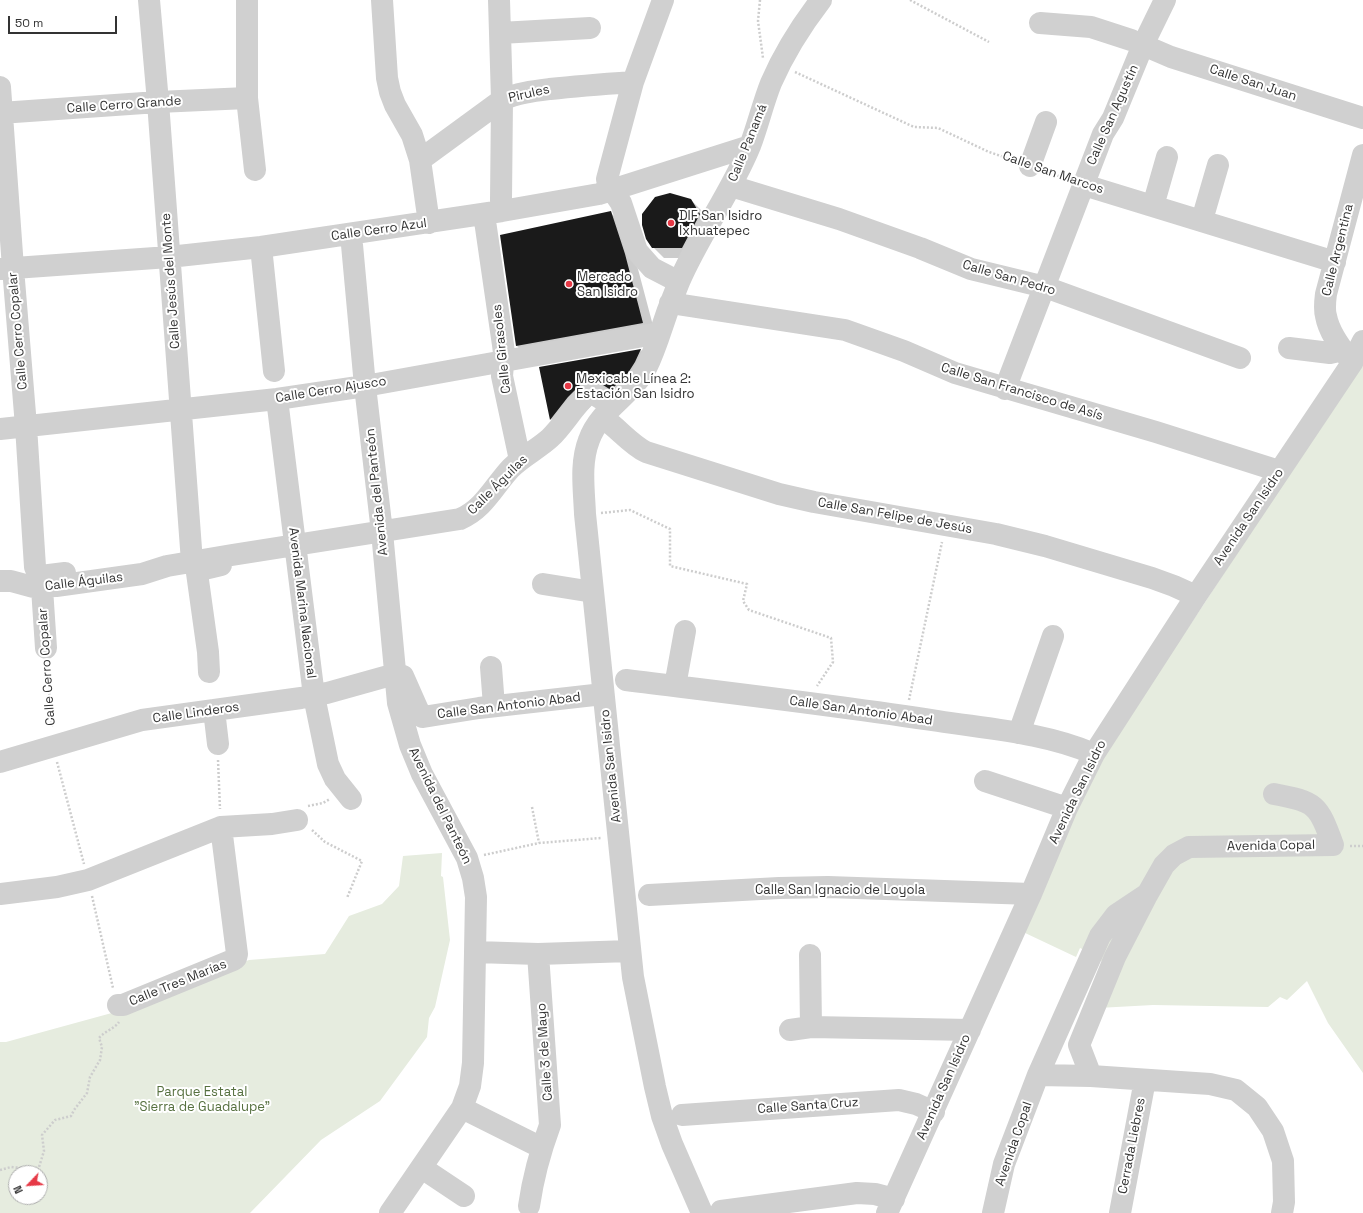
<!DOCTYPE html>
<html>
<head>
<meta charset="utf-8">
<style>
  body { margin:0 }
  #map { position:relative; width:1363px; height:1213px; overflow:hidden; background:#fff; font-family:"Space Grotesk",sans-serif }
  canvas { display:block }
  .north { position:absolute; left:8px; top:1165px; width:40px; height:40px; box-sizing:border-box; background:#fff; border:1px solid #adadad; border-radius:50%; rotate:245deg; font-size:11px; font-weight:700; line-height:16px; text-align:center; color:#333 }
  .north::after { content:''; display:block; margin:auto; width:14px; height:18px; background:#e63946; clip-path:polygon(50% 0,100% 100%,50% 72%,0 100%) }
  .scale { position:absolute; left:8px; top:16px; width:109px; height:18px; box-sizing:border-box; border:2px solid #333; border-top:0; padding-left:5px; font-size:12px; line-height:14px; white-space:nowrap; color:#333; -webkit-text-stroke:3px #fff; paint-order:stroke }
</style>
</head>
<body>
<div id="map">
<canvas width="1363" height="1213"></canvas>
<div class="north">N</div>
<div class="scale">50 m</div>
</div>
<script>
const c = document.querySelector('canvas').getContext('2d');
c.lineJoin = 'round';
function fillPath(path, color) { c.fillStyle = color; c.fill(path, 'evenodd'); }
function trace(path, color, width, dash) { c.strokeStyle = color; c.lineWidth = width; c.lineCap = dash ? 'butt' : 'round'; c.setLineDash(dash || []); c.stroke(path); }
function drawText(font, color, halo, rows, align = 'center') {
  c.font = font + ' "Space Grotesk",sans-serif'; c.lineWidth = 4; c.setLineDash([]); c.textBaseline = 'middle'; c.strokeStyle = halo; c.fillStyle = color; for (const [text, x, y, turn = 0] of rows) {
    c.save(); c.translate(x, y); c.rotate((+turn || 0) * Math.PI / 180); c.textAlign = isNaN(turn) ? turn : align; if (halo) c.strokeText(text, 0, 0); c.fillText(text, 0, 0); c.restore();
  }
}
const green = new Path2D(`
  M1363,360V1073L1328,1023L1307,981L1287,1000L1280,997L1268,1007L1153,1005L1098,1008L1107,963L1094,958L1095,955L1080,948L1076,957L1023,932L1099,761L1198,613Z
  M442,853L441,876L443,877L450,940L435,1007L429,1018L427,1037L380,1101L321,1140L250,1213H0V1042H6L119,1011L249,960L325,954L349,916L382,904L399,886L403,856ZM16,1173H40V1197H16Z`);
const shadow = new Path2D(`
  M690,199L701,210L710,225L692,258H664L653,247Z
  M610,212L624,226L638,269L656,337L531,360L517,346Z
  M641,350L654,364L609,395H602L564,433L551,419L541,368Z`);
const building = new Path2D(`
  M670,193L691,199L700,214L682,248H652L646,239L642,225V214L655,197Z
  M611,211L625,254L643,323L516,346L500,235Z
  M641,349L635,362L628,373L611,390L603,385L594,382H588L580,385L568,397L550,420L539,367Z`);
const path = new Path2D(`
  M760,0L758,21L763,58
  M910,0L989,42
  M795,72L914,127L938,128L989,152L1013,160
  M1046,172L1068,179
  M601,513L630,510L670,529V566L747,584L743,601L749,610L831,638L833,662L817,686
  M47,665L52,728
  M909,700L942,542
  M218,760L220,809
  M57,762L84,864
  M308,806L323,803L330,799
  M532,807L539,843
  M312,830L325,842L362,861L347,898
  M1350,846H1363
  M484,855L539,843L601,838
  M92,896L113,988
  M0,1170L11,1167L33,1169L39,1167L44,1151L42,1135L55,1120L71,1116L74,1110L87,1093L90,1077L100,1060L102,1047L99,1038C105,1031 114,1029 119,1022`);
const minor = new Path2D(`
  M149,0L158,102L192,562
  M247,0V98L255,170
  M382,0L387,78L390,92L395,105L412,135L420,160L429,223
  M499,0L502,100L501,200L502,211
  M663,0L633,82L607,179L608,184L621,203L637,251L652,268L679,282
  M1040,23L1091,27L1131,40
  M500,33L590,28
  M1143,45L1171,57L1363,118
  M0,87L13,268L26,426L35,567L38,574L41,576L65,573
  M0,113L158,102L247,98
  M420,160L502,100C517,93 534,91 550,89C578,86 605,84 633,82
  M1030,166L1046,122
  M1084,185L1335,262
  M731,186L839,219L920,248L971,269L1045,287L1240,358
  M1153,206L1167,157
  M484,214L503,345L504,353L502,376L520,460
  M1202,220L1218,165
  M351,234L365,386L382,532L398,703L410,745L422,774L467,858L473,878L476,897L473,1063L470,1086L462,1108L390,1213
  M261,247L274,371
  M0,269L169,257L261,247L502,211L599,194L750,146
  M670,303L845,330L904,351L955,373L1156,432L1279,471
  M1289,348L1330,353L1343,350
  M1352,363C1342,349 1329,333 1326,316C1324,309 1325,302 1326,294L1363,155
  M1005,389L1103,134L1113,118L1143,45L1165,0
  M277,399L314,696L328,764L335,779L351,799
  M603,418C618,428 630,444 646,452L779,494L814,502L996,534L1045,546L1152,578L1174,586L1196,596
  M0,429L277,399L365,386L660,333
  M0,581H11L33,587L56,586L142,574L167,566L232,555L460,519C484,509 494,486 511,468C523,456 538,449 550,438C564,425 573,407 588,394C597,393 605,402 612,406
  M543,584L593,592
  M42,588L46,648
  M491,667L494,706
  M209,672L208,652L197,573L200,570L221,565
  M626,680C730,693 834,705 938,721C989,729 1046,733 1094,754
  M675,686L685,631
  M214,710L218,744
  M1019,733L1053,636
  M0,762L142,720L301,698L327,693L395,674L403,676L418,710L423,717L479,708L603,694
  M985,781L1067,808
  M0,894L57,887L88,880L221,827L272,824L297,820
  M649,895L779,888L828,887L1031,894
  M476,952L538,954L630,951
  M810,955L811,1027
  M118,1005H123L233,960L236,958L237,954L221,827
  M790,1030L811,1027L970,1030
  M1038,1075L1091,1076L1210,1084L1236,1090L1257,1107L1273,1131L1283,1161L1284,1202L1282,1213
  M1091,1076L1079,1045L1115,957L1147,895L1164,865L1174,855L1189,847L1333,845C1318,804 1316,802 1274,794
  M462,1108L542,1148
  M682,1115L899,1100L916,1104L934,1112
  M422,1168L464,1196
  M529,1206C533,1178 540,1152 550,1125L538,954
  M721,1211L857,1193L875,1194L894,1199
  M702,1213L672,1144L662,1116L655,1087L633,977L585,514C584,489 580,463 589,440C599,411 630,396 644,372C650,362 654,350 658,339C664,320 671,301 679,282C699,235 731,193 750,146C758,125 763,103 771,83C784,53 801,26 821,0
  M887,1213L1031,894L1067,808L1094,754L1196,596L1352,363L1363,341
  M993,1213L1004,1164L1038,1075L1100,936L1116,915L1146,895
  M1120,1213L1145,1080`);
const markers = [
  [671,223,4,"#e63946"],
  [569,284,4,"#e63946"],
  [568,386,4,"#e63946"]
];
const streetNames = [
  ["Calle San Juan",1253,83,18],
  ["Pirules",529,94,-13],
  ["Calle Cerro Grande",124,105,-4],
  ["Calle San Agustín",1113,115,-66],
  ["Calle Panamá",748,143,-68],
  ["Calle San Marcos",1053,173,19],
  ["Calle Cerro Azul",379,230,-8],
  ["Calle Argentina",1338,250,-76],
  ["Calle San Pedro",1009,278,16],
  ["Calle Jesús del Monte",171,281,-94],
  ["Calle Cerro Copalar",18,331,-95],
  ["Calle Girasoles",502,349,-96],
  ["Calle Cerro Ajusco",331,390,-9],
  ["Calle San Francisco de Asís",1022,392,17],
  ["Calle Águilas",498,485,-45],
  ["Avenida del Panteón",377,492,-96],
  ["Calle San Felipe de Jesús",895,516,10],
  ["Avenida San Isidro",1249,517,-56],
  ["Calle Águilas",84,582,-7],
  ["Avenida Marina Nacional",302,603,83],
  ["Calle Cerro Copalar",47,667,-94],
  ["Calle San Antonio Abad",509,706,-7],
  ["Calle San Antonio Abad",861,711,8],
  ["Calle Linderos",196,713,-8],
  ["Avenida San Isidro",611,766,-96],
  ["Avenida San Isidro",1078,792,-64],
  ["Avenida del Panteón",440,806,64],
  ["Avenida Copal",1271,846,-1],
  ["Calle San Ignacio de Loyola",840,890],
  ["Calle Tres Marías",178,983,-22],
  ["Calle 3 de Mayo",545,1052,-94],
  ["Avenida San Isidro",944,1087,-66],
  ["Calle Santa Cruz",808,1106,-4],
  ["Avenida Copal",1014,1144,-71],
  ["Cerrada Liebres",1132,1146,-79]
];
const poiNames = [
  ["DIF San Isidro",679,216],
  ["Ixhuatepec",679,231],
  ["Mercado",577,277],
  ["San Isidro",577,292],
  ["Mexicable Línea 2:",576,379],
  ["Estación San Isidro",576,394]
];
const parkNames = [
  ["Parque Estatal",202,1092],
  ["\"Sierra de Guadalupe\"",202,1107]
];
fillPath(green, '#e6ecdf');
fillPath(shadow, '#0003');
fillPath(building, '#1a1a1a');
trace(path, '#cdcdcd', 2.5, [2, 2]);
trace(minor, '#d0d0d0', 22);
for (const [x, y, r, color] of markers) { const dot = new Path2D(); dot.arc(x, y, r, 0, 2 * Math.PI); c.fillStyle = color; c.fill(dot); trace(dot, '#fff', 1.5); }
drawText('13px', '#333', '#fff', streetNames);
drawText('13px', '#333', '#fff', poiNames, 'left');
drawText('13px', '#56703f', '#fff', parkNames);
</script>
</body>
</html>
